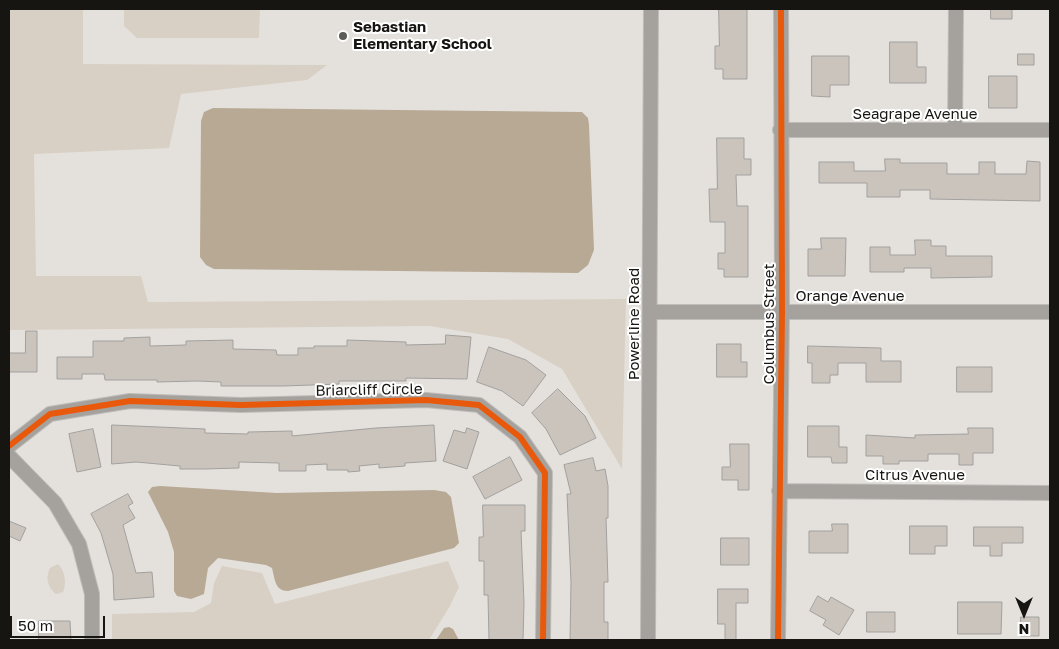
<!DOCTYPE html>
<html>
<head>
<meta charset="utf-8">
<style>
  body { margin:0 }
  #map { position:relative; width:1059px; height:649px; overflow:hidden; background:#e4e1dd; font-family:"Golos Text",sans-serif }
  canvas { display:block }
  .frame { position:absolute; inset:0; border:10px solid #161512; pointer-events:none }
  .north { position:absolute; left:999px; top:589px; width:50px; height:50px; -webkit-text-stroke:4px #fff; paint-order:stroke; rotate:180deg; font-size:14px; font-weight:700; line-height:20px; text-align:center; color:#161512 }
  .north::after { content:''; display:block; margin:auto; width:18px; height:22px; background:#161512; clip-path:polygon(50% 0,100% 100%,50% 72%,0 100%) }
  .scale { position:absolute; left:10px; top:616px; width:95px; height:22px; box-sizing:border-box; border:2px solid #161512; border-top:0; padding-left:6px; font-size:15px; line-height:18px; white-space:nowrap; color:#161512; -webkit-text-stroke:4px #fff; paint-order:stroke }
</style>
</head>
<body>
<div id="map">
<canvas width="1059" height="649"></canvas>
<div class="frame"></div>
<div class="north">N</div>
<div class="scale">50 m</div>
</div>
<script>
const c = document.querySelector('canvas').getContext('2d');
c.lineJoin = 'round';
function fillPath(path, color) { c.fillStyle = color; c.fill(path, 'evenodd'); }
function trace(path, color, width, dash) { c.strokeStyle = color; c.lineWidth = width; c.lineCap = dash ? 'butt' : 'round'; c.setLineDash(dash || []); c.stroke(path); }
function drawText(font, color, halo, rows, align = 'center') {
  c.font = font + ' "Golos Text",sans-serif'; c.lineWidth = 4; c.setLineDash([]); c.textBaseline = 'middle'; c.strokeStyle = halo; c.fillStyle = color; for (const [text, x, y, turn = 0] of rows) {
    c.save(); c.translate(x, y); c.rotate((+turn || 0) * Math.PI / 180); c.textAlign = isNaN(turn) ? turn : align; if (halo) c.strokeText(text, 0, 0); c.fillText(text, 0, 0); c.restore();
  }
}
const green = new Path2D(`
  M9,9H83V64L327,65L307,80L181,94L169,148L34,154L36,276H141L148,302L626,299L622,469L562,369L508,339L430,326L9,330Z
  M124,9H260L259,38H137L124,26Z
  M448,561L459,587L450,606L429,640H112V614L194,612L211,603L214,583L222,566L262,573L275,604Z
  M58,564C65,571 67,583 63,592L56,594C48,589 45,577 50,568Z`);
const water = new Path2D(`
  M213,108L582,112L588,118L589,125L594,250L588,265L578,273L214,269L206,265L200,257L201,121L204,112Z
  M160,486L277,493L434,490L446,492L451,497L459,543L454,548L288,591C275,591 275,580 272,568L266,565L218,558L208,568L204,594L191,599L177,596L174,591V552L168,532L148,492L152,487Z
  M449,627L453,629L459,640H436L444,628Z`);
const building = new Path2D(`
  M719,9H747V79H723V69H715V46H719Z
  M991,9H1012V19H991Z
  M890,42H917V67H926V83H890Z
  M1018,54H1034V65H1018Z
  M812,56H849V85H830V97L812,96Z
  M989,76H1017V108H989Z
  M717,138H744V159H751V175H736L737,206H748V277H724V269H718V253H725V222H710L709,189H717Z
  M885,159H900V163H947V174H979V162H995V174H1026L1027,161L1040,162V201L930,199V190H900V197H867V183H819V162H854V171H885Z
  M821,238H846L845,276H808V249H821Z
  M915,240H931V246H946V256H992V277L931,278V268H904V272H870V247H890V255H915Z
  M26,331H37V372H9V353H25Z
  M446,335L471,337L467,379L406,378V381H339V384L284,386H221V382L197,381L157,382V380H105L104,374H82V379H57V357H93V341H124V338L150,337V346L186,345V341L233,340V349L276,350L277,355H298V348H314V346H347V340L406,342V345L445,344Z
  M717,344H741V362H747V377H717Z
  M808,346L881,348V361H901V382H866V363H838V375H830V383H812V363H808Z
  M489,347L526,360L546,375L523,406L502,391L477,382Z
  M957,367H992V392H957Z
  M558,389L585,416L596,438L560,455L546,429L532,413Z
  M112,425L205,429V433L248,434V432L292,431V436L376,428L434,425L436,461L405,463V466L379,468V464L359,466L360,471L348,472V470H327V464L306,465V471H279V463L239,462V468L205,469H180V466L136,462L112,464Z
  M808,426H839V447H847V463H832L831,457H808Z
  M467,428L479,432L467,469L443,461L454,430L465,433Z
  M968,428H993V453H973V465H959V454H928V461H899V464H883V456H866V435L915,438V435L968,434Z
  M93,429L101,467L77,472L69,434Z
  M730,444H749V490H738V480H722V467H730Z
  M510,457L522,480L485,499L473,477Z
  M593,458L596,471L605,469L608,486V518H606L608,582H604V622H608V640H570L571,582L567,494H571L564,465Z
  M128,494L133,503L128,506L135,518L123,525L136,573L152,572L154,597L114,600L113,574L101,533L91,514Z
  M483,505H525V531H521L524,603L523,640H489L488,595H484V561H479V537H483Z
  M9,521L26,528L20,541L9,536Z
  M832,524H848V553H809V531H832Z
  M910,526H947V546H935V554H910Z
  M974,527H1023V543H1002V556H990V546H974Z
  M721,538H749V565H721Z
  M718,589H748V603H736V640H725V624H718Z
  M818,596L828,602L831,597L854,610L839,635L823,625L826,620L810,611Z
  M958,602H1002L1001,634H958Z
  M867,612H895V632H867Z
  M1021,617H1039V636H1021Z
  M39,621H70L71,640H39Z`);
const street = new Path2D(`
  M780,130H1050
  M955,130L956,9
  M651,312H1050
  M9,446L50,414L130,401L241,405L426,400L479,405L520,437L545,473L543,640
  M9,456L55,503L79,544L92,594V640
  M779,491L1050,493
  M648,640L651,9
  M778,640L782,312L781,9`);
const cycleway = new Path2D(`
  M9,446L50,414L130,401L241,405L426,400L479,405L520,437L545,473L543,640
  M778,640L782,312L781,9`);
const markers = [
  [343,36,5,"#5e5c59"]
];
const poiNames = [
  ["Sebastian",353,27],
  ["Elementary School",353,44]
];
const streetNames = [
  ["Seagrape Avenue",915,114],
  ["Orange Avenue",850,296],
  ["Powerline Road",634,324,-90],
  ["Columbus Street",769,324,-90],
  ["Briarcliff Circle",369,390,-1],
  ["Citrus Avenue",915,475]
];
fillPath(green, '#d8d0c5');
fillPath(water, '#b7a994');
fillPath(building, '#cac4bd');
trace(building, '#a2a09d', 1);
trace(street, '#bebcb9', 16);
trace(street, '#a5a29e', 14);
trace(cycleway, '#e8590c', 6);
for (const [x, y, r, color] of markers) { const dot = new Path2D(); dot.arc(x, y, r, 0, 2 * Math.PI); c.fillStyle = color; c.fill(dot); trace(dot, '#fff', 2); }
drawText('bold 15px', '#161512', '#fff', poiNames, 'left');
drawText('15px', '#161512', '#fff', streetNames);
</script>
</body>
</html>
